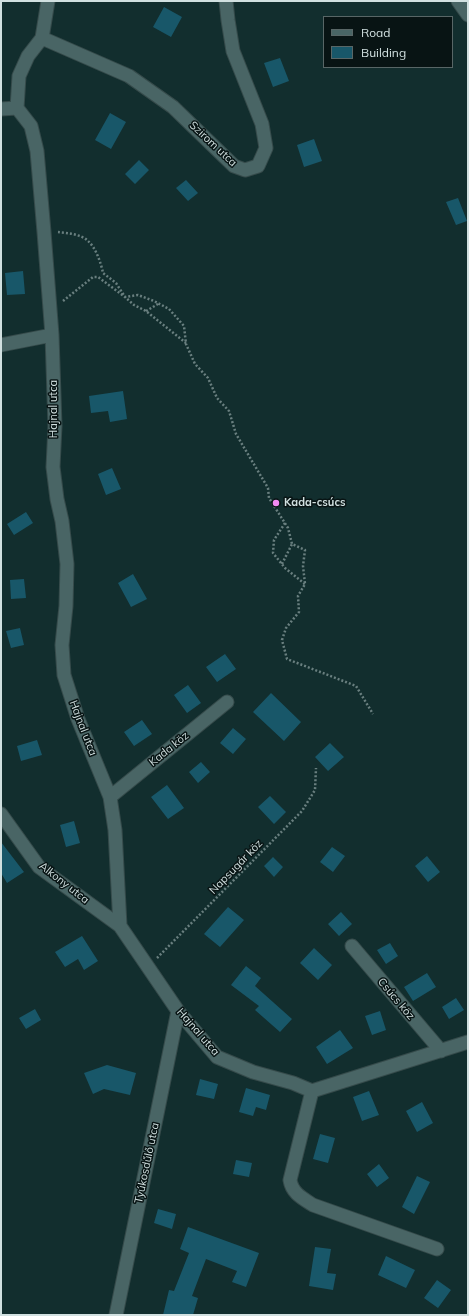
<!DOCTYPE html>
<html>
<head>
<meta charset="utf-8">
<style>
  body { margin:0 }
  #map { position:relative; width:469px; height:1316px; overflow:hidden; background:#122e2e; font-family:Mulish,sans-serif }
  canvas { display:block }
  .frame { position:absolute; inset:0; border:2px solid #d1e0e0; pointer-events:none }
  .legend { position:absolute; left:323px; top:16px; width:130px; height:52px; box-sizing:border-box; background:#081414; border:1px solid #586666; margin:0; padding:5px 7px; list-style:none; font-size:12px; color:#d1e0e0 }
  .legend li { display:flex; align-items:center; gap:8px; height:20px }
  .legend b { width:20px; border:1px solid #586666 }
</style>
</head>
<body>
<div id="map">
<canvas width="469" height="1316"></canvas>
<div class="frame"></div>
<ul class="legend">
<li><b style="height:5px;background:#496565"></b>Road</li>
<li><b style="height:11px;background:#185769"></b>Building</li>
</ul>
</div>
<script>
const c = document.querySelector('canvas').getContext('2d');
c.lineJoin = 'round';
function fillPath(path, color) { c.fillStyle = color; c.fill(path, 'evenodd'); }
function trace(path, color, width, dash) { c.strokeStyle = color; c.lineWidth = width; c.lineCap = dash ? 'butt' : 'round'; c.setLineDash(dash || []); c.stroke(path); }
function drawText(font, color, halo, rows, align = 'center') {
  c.font = font + ' Mulish,sans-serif'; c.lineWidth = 3; c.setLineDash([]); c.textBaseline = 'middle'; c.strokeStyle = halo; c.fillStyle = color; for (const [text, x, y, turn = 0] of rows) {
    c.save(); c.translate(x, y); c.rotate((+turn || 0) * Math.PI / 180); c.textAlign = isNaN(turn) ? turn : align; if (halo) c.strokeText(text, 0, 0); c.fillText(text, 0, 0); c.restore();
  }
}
const building = new Path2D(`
  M164,7L182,17L171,37L153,27Z
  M280,58L289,81L273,87L264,63Z
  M110,113L126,122L111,149L95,140Z
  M314,139L322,161L304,167L297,145Z
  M139,160L149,170L135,184L125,174Z
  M186,180L198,193L188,201L176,188Z
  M458,198L467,221L456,225L446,202Z
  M23,271L25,294L7,295L5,273Z
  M123,391L127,419L110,422L108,411L91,413L89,396Z
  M112,468L121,489L106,495L98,474Z
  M26,512L33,523L14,535L7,524Z
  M133,574L147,599L131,607L118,583Z
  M24,579L26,598L11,599L10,580Z
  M20,628L24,645L11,648L6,631Z
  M225,654L236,669L217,682L206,667Z
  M188,685L201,703L187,713L174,695Z
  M271,693L301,722L284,741L253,712Z
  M142,720L152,734L134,746L124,732Z
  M233,728L246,739L233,754L220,743Z
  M37,740L42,755L21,761L17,746Z
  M330,743L344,757L328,771L315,757Z
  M201,762L210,772L198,783L189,772Z
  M167,785L184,808L168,819L151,797Z
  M270,796L286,812L274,824L258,807Z
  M74,821L80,843L66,847L60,825Z
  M1,842L24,872L7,883L1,873Z
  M332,847L345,856L333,872L320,862Z
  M427,856L440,872L428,882L415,866Z
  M273,857L283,867L274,877L264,866Z
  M228,907L244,920L220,947L204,934Z
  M341,912L352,924L339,936L328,924Z
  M82,936L98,961L84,970L78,959L65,967L55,952Z
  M390,943L398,956L386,964L377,950Z
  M314,948L332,965L318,980L300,963Z
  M246,966L261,978L255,986L292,1019L280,1032L255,1010L259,1006L231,985Z
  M427,973L436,987L413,1001L404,987Z
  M456,998L464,1010L449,1019L442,1007Z
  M35,1009L41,1020L26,1029L19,1018Z
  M380,1011L386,1030L372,1035L365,1016Z
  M340,1030L353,1048L327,1064L316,1047Z
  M107,1065L136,1073L130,1095L104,1089L93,1094L84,1073Z
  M200,1079L218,1084L214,1099L196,1095Z
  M246,1088L270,1095L266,1110L256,1107L253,1116L239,1112Z
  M369,1091L379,1115L362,1121L353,1097Z
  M422,1102L433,1123L417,1132L406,1111Z
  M320,1134L335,1138L328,1163L313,1159Z
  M236,1160L252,1163L249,1177L233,1174Z
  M379,1164L389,1178L377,1187L367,1174Z
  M417,1176L430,1182L414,1214L402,1207Z
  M158,1209L176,1214L172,1229L154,1223Z
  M188,1227L259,1253L246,1287L232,1282L237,1271L206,1259L192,1296L198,1298L193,1315H163L169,1290L174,1291L189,1253L180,1249Z
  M315,1247L331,1249L327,1273L336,1274L333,1290L309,1286Z
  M386,1256L415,1270L406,1288L378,1275Z
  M437,1280L451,1290L438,1308L424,1298Z`);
const path = new Path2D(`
  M58,232C67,233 81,234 88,241C96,248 101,263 103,273L116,283L125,297L138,295L154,301L169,309L184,326L186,344L195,364L208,378L217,398L229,411L236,434L268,488L269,498L288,528L292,544L305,550L303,566L305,584L298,596L299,612L286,628L282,640L287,659L356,686L373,714
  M63,301L93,277H98L125,297L134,305L146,311L186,343
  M146,311L158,304
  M285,523L274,540L273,553L285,568L305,584
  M282,564L292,544
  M157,958L302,811L315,790L316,768`);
const street = new Path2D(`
  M458,1L468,15
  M42,38L129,76L173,107L234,166L245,170L258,166L266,148L262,124L233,51L228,20L226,1
  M17,108L31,126L37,151L44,232L52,335L55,426L53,467L57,499L62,521L67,564L66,606L62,645L64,675L78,719L110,797L115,830L120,926L178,1011L217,1057L253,1072L293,1083L312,1091L468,1042
  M17,108L19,76L28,56L42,38L48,1
  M1,109L17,108
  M1,345L52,335
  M110,797L227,702
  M1,814L39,867L120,926
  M352,946L441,1051
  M312,1091L290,1180C292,1193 302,1198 313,1205L437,1249
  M116,1315L178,1011`);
const markers = [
  [276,503,4,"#f38af2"]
];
const streetNames = [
  ["Szirom utca",213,144,43],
  ["Hajnal utca",54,409,-90],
  ["Hajnal utca",83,728,69],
  ["Kada köz",169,749,-39],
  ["Napsugár köz",236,867,-46],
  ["Alkony utca",64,883,38],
  ["Csúcs köz",396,999,50],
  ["Hajnal utca",198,1032,49],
  ["Tyúkosdűlő utca",147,1163,-78]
];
const poiNames = [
  ["Kada-csúcs",284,503]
];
fillPath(building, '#185769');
trace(street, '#364b4b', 15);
trace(path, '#697f7f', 2.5, [2, 2]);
trace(street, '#496565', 13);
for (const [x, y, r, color] of markers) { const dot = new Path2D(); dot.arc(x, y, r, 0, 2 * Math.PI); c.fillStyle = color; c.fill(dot); trace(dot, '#081414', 1.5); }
drawText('11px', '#d1e0e0', '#081414', streetNames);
drawText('bold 11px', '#d1e0e0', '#081414', poiNames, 'left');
</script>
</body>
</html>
